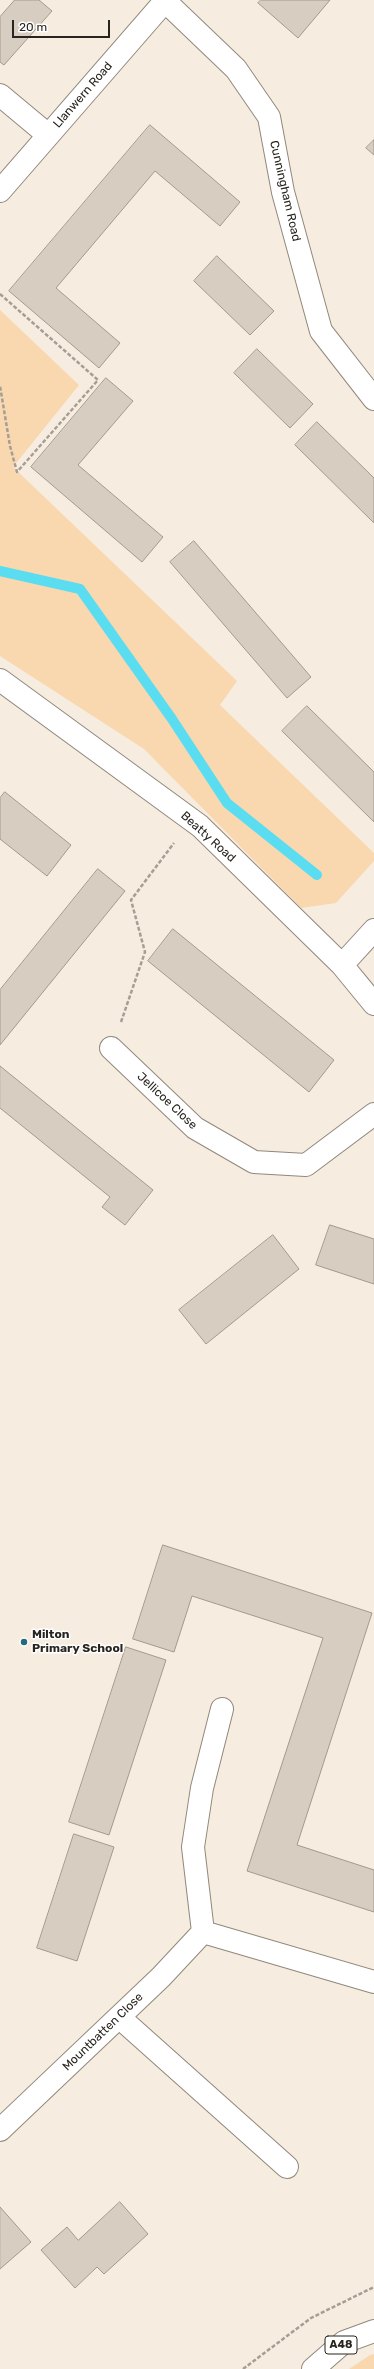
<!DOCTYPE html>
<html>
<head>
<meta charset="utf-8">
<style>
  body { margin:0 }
  #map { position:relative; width:374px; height:2369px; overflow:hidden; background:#f6ecdf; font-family:Rubik,sans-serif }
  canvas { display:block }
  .scale { position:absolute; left:12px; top:20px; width:98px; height:18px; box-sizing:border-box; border:2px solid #28241f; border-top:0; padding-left:5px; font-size:12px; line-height:14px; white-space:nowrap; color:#28241f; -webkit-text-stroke:3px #fff; paint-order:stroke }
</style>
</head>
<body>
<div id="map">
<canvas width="374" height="2369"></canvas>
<div class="scale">20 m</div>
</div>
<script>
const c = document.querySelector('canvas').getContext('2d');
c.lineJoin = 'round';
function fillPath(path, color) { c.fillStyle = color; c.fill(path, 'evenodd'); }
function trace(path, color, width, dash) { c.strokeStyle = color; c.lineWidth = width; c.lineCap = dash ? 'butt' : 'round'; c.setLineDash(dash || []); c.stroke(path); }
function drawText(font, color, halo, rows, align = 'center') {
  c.font = font + ' Rubik,sans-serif'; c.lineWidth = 3; c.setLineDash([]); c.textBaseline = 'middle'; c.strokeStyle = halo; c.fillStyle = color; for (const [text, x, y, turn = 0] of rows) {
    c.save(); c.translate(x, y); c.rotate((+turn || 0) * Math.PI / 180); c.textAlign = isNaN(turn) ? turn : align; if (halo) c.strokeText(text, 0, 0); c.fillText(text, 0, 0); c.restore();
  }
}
const green = new Path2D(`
  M0,310L79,385L13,467L237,681L220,705L374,853V861L336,903L301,908L144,749L0,656Z
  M374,2354V2369H349L370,2355Z`);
const stream = new Path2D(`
  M0,571L80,589L172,719L227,803L317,875`);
const building = new Path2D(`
  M15,0H39L52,11L4,65L0,62V17Z
  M261,0H330L298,38L258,3Z
  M150,125L240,202L220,226L155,171L56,288L120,343L99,368L9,291Z
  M374,140V155L366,148Z
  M217,256L274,311L250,335L194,281Z
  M257,349L313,404L290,428L234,373Z
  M106,378L133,401L78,465L163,537L142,562L31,467Z
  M317,422L374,478V523L295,445Z
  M194,541L311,677L287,698L170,562Z
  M307,706L374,772V822L282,731Z
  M5,792L71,845L47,876L0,839V798Z
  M98,869L125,891L0,1045V990Z
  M173,929L334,1060L309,1092L148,961Z
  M0,1066L153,1190L125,1225L102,1207L110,1197L0,1108Z
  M330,1225L374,1239V1284L316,1265Z
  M273,1235L299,1269L206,1344L179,1310Z
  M163,1545L372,1613L297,1845L374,1870V1912L247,1871L323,1638L192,1596L174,1652L133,1639Z
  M126,1647L166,1660L109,1835L69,1822Z
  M74,1834L114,1847L77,1961L37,1948Z
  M120,2202L148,2234L104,2274L97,2267L75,2288L41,2250L67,2227L78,2240Z
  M0,2207L31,2242L0,2269Z`);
const path = new Path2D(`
  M0,294L98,380L17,472L10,446L0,386
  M121,1022L145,952L131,900L174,843
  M243,2369L311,2318L374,2287`);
const minor = new Path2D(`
  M165,1L236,69L269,117L283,192L321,331L374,399
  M0,95L48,135
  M0,191L166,0
  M0,680L200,826L342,965L374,1004
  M342,965L374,930
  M111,1048L195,1128L254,1162L306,1165L374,1114
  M222,1709L202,1788L193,1847L203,1932L374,1982
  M119,2017L287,2167
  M0,2130L161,1977L203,1932`);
const major = new Path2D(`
  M313,2369L344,2342L374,2331`);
const markers = [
  [24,1642,4,"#236b77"]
];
const shields = [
  [341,2345,32]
];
const shieldNames = [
  ["A48",341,2345]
];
const streetNames = [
  ["Llanwern Road",83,95,-49],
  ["Cunningham Road",285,191,77],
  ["Beatty Road",208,837,42],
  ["Jellicoe Close",167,1101,43],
  ["Mountbatten Close",103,2032,-44]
];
const poiNames = [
  ["Milton",32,1635],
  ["Primary School",32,1649]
];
fillPath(green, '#f9d8af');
trace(stream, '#5adcf1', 10);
fillPath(building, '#d7cdc1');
trace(building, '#a3998e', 1);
trace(minor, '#91887c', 24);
trace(major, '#91887c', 24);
trace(path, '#a69e95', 2.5, [4, 2]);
trace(minor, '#fff', 22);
trace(major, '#fff', 22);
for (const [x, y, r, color] of markers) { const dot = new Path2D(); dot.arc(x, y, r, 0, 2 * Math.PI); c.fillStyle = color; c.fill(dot); trace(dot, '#fff', 1.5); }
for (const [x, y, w] of shields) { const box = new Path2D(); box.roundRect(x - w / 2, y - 9, w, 18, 3); c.fillStyle = '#fff'; c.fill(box); trace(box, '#28241f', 1); }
drawText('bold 11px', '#28241f', null, shieldNames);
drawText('12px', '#28241f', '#fff', streetNames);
drawText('bold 12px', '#28241f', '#fff', poiNames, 'left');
</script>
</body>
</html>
